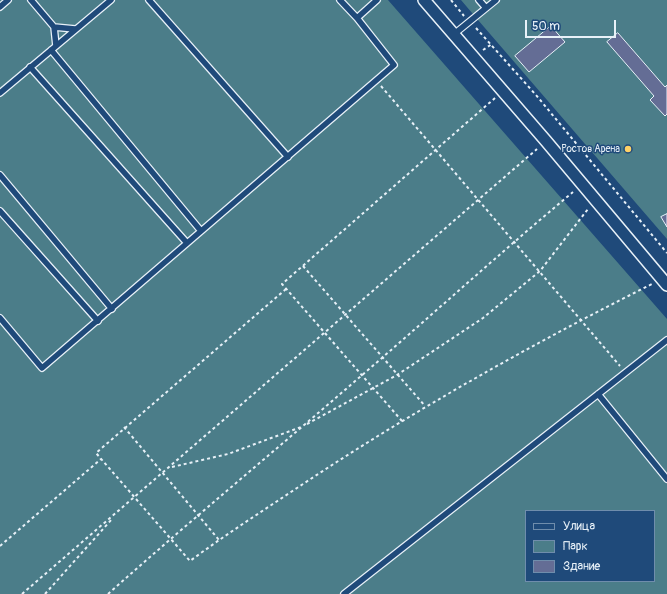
<!DOCTYPE html>
<html>
<head>
<meta charset="utf-8">
<style>
  body { margin:0 }
  #map { position:relative; width:667px; height:594px; overflow:hidden; background:#1f4a7a; font-family:Pangolin,sans-serif }
  canvas { display:block }
  .legend { position:absolute; left:525px; top:510px; width:130px; height:72px; box-sizing:border-box; background:#1f4a7a; border:1px solid #6f8dac; margin:0; padding:5px 7px; list-style:none; font-size:12px; color:#e8f1f8 }
  .legend li { display:flex; align-items:center; gap:8px; height:20px }
  .legend b { width:20px; border:1px solid #6f8dac }
  .scale { position:absolute; left:525px; top:20px; width:91px; height:18px; box-sizing:border-box; border:2px solid #e8f1f8; border-top:0; padding-left:5px; font-size:12px; line-height:14px; white-space:nowrap; color:#e8f1f8; -webkit-text-stroke:3px #1f4a7a; paint-order:stroke }
</style>
</head>
<body>
<div id="map">
<canvas width="667" height="594"></canvas>
<ul class="legend">
<li><b style="height:5px;background:#1f4a7a"></b>Улица</li>
<li><b style="height:11px;background:#4b7d89"></b>Парк</li>
<li><b style="height:11px;background:#646d95"></b>Здание</li>
</ul>
<div class="scale">50 m</div>
</div>
<script>
const c = document.querySelector('canvas').getContext('2d');
c.lineJoin = 'round';
function fillPath(path, color) { c.fillStyle = color; c.fill(path, 'evenodd'); }
function trace(path, color, width, dash) { c.strokeStyle = color; c.lineWidth = width; c.lineCap = dash ? 'butt' : 'round'; c.setLineDash(dash || []); c.stroke(path); }
function drawText(font, color, halo, rows, align = 'center') {
  c.font = font + ' Pangolin,sans-serif'; c.lineWidth = 3; c.setLineDash([]); c.textBaseline = 'middle'; c.strokeStyle = halo; c.fillStyle = color; for (const [text, x, y, turn = 0] of rows) {
    c.save(); c.translate(x, y); c.rotate((+turn || 0) * Math.PI / 180); c.textAlign = isNaN(turn) ? turn : align; if (halo) c.strokeText(text, 0, 0); c.fillText(text, 0, 0); c.restore();
  }
}
const green = new Path2D(`
  M0,0H388L667,319V594H0ZM526,511H654V581H526Z
  M461,0H667V239L478,20Z`);
const building = new Path2D(`
  M551,26L565,42L529,72L515,56Z
  M618,33L665,87L667,85V114L665,116L650,100L654,96L607,42Z
  M667,214V227L661,217Z`);
const path = new Path2D(`
  M451,0L464,16
  M476,28L536,95L667,253
  M483,50L492,44
  M381,86L620,366
  M303,266L425,406
  M286,289L96,453L190,561C225,535 261,512 297,488C411,412 530,345 652,284
  M402,421L282,284L495,98
  M307,424L397,375L483,318L540,271L588,209
  M124,427L219,540
  M172,467L228,454L301,427
  M0,546L101,459
  M22,594L537,149
  M45,594L112,519
  M108,594C191,520 277,449 361,376C432,315 501,252 573,192`);
const service = new Path2D(`
  M31,0L54,27L56,46
  M149,0L288,157
  M479,0L486,8
  M0,7L8,0
  M357,18L377,0
  M54,27L75,29
  M453,35L496,0
  M51,50L201,231
  M30,67L187,243
  M0,93L111,0
  M0,175L112,309
  M0,211L98,321
  M0,318L42,368L394,65L357,18L340,0
  M598,394L667,479
  M344,594L667,340`);
const minor = new Path2D(`
  M424,0L546,141L667,285`);
const markers = [
  [628,149,4,"#ffd166"]
];
const poiNames = [
  ["Ростов Арена",620,149]
];
fillPath(green, '#4b7d89');
fillPath(building, '#646d95');
trace(building, '#e8f1f8', 1);
trace(service, '#e8f1f8', 8);
trace(minor, '#e8f1f8', 14);
trace(path, '#e8f1f8', 2, [3, 3]);
trace(service, '#1f4a7a', 5.5);
trace(minor, '#1f4a7a', 11);
for (const [x, y, r, color] of markers) { const dot = new Path2D(); dot.arc(x, y, r, 0, 2 * Math.PI); c.fillStyle = color; c.fill(dot); trace(dot, '#1f4a7a', 1.5); }
drawText('10px', '#e8f1f8', '#1f4a7a', poiNames, 'right');
</script>
</body>
</html>
